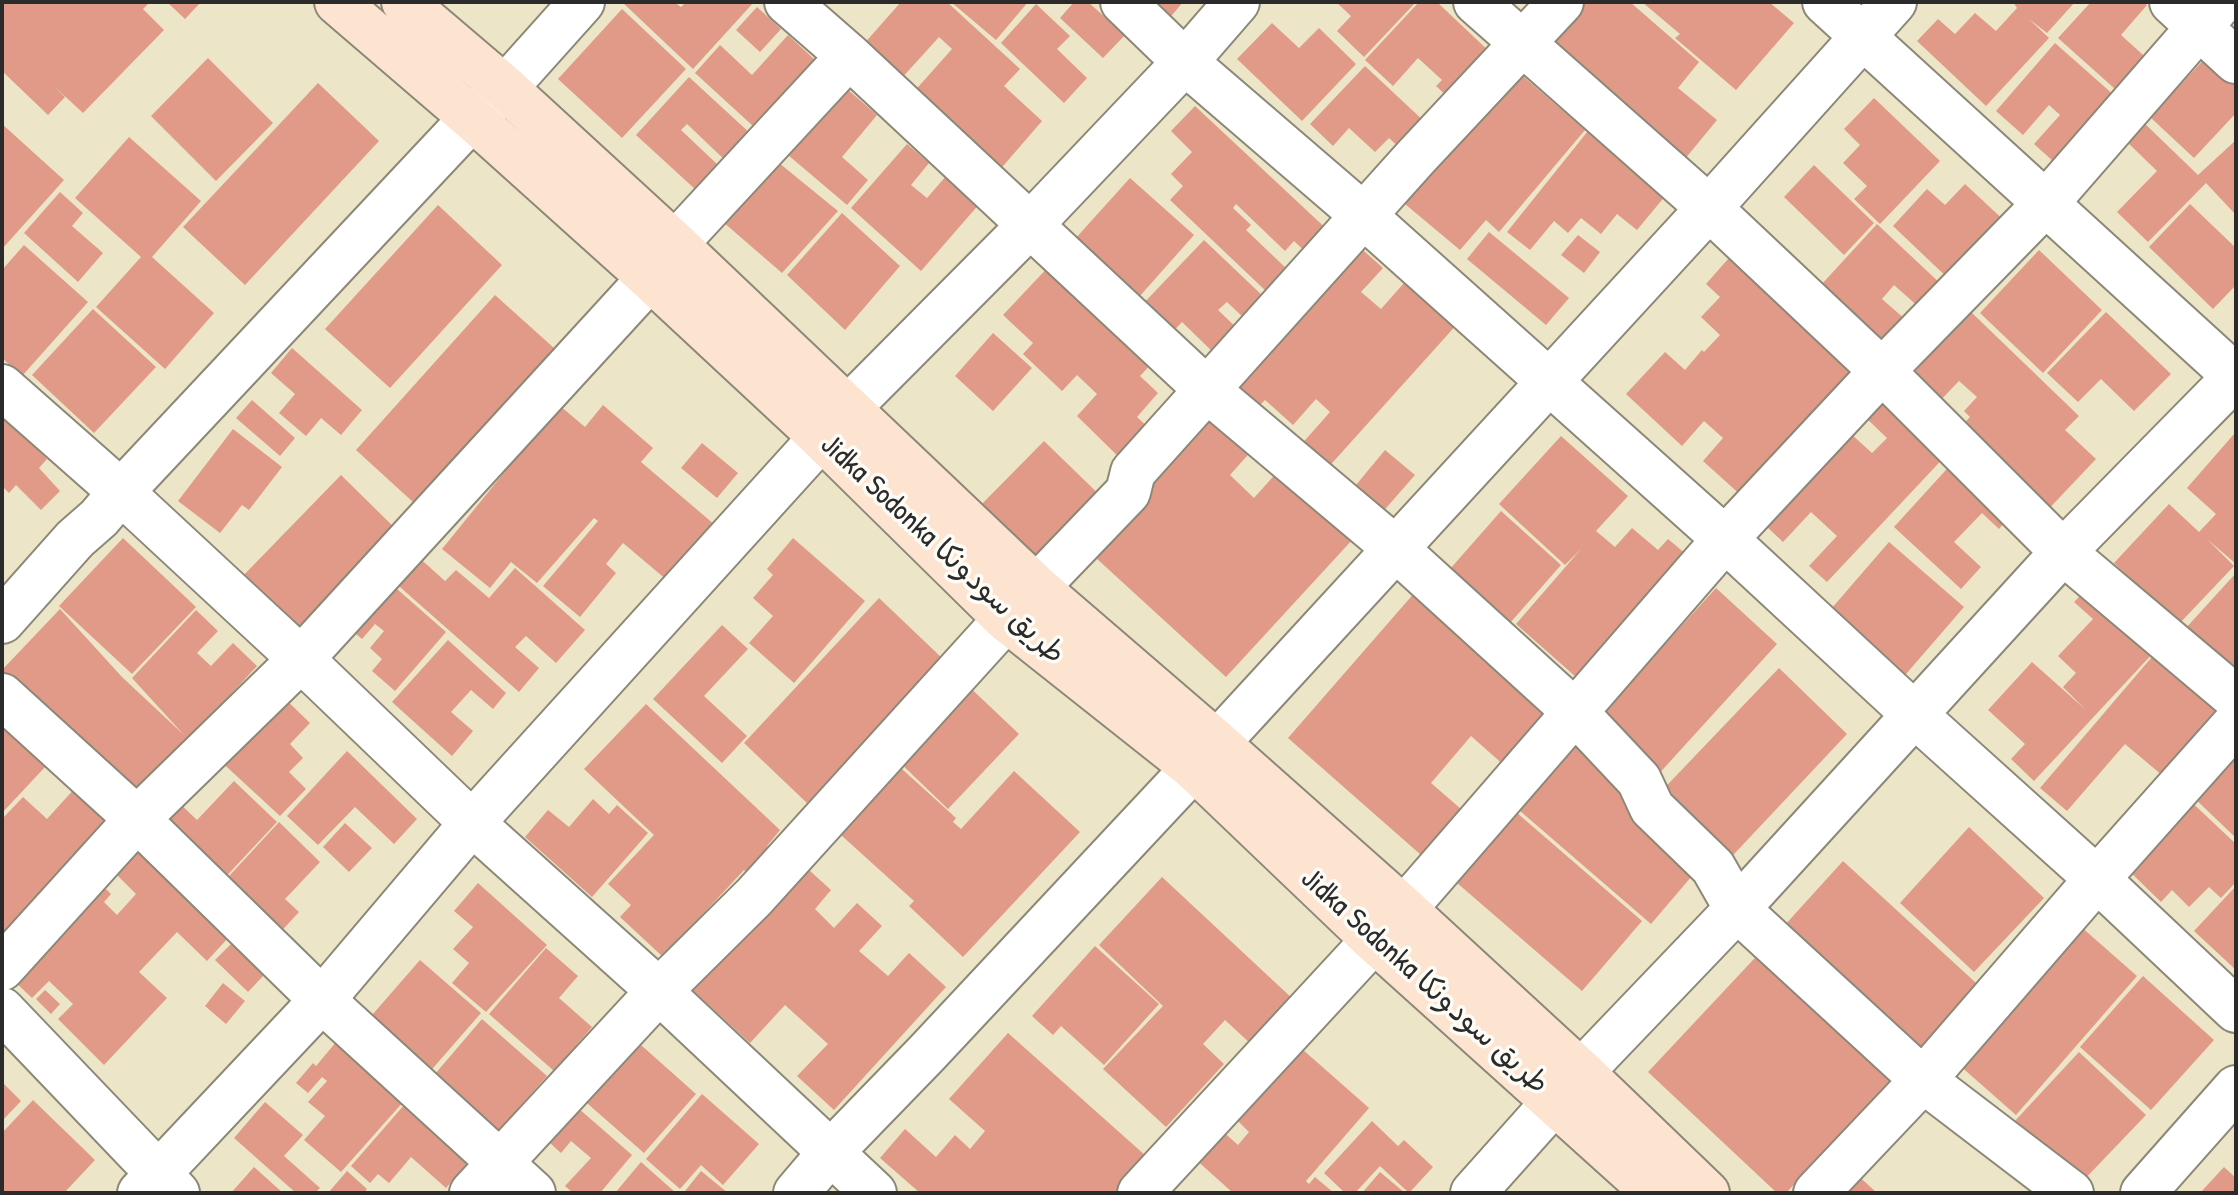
<!DOCTYPE html>
<html>
<head>
<meta charset="utf-8">
<style>
  body { margin:0 }
  #map { position:relative; width:2238px; height:1195px; overflow:hidden; background:#ede5c7; font-family:"Patrick Hand",sans-serif }
  canvas { display:block }
  .frame { position:absolute; inset:0; border:4px solid #2b2b2b; pointer-events:none }
</style>
</head>
<body>
<div id="map">
<canvas width="2238" height="1195"></canvas>
<div class="frame"></div>
</div>
<script>
const c = document.querySelector('canvas').getContext('2d');
c.lineJoin = 'round';
function fillPath(path, color) { c.fillStyle = color; c.fill(path, 'evenodd'); }
function trace(path, color, width, dash) { c.strokeStyle = color; c.lineWidth = width; c.lineCap = dash ? 'butt' : 'round'; c.setLineDash(dash || []); c.stroke(path); }
function drawText(font, color, halo, rows, align = 'center') {
  c.font = font + ' "Patrick Hand","Playpen Sans Arabic",sans-serif'; c.lineWidth = 7; c.setLineDash([]); c.textBaseline = 'middle'; c.strokeStyle = halo; c.fillStyle = color; for (const [text, x, y, turn = 0] of rows) {
    c.save(); c.translate(x, y); c.rotate((+turn || 0) * Math.PI / 180); c.textAlign = isNaN(turn) ? turn : align; if (halo) c.strokeText(text, 0, 0); c.fillText(text, 0, 0); c.restore();
  }
}
const building = new Path2D(`
  M2,2H150L143,9L164,30L83,113L55,87L65,97L48,115L2,71Z
  M167,2H201L185,19Z
  M622,2H674L681,7L686,2H754L693,69Z
  M901,2H947L1020,69L1004,86L1042,121L997,173L911,95L952,49L939,37L900,80L862,46Z
  M951,2H1028L996,40Z
  M1074,2H1088L1125,35L1103,58L1060,18Z
  M1135,2H1183L1162,27Z
  M1336,2H1416L1364,57L1337,31L1351,16Z
  M1419,2H1437L1493,55L1451,100L1436,86L1442,80L1418,58L1393,86L1365,60Z
  M1583,2H1630L1699,62L1678,88L1717,120L1680,165L1544,47Z
  M1642,2H1769L1794,23L1736,90L1675,38L1680,34Z
  M2013,2H2075L2047,33L2029,19L2049,38L1986,106L1917,41L1938,19L1955,34L1975,13L1996,31L2017,8Z
  M2091,2H2144L2147,5L2121,35L2153,64L2124,97L2058,38Z
  M1036,4L1070,36L1057,49L1087,78L1064,103L1001,43Z
  M757,7L781,29L760,52L736,30Z
  M622,9L686,69L622,138L558,79Z
  M1272,23L1299,48L1319,28L1356,64L1302,121L1237,59Z
  M788,35L815,60L753,126L695,73L720,45L752,75Z
  M2055,43L2124,104L2064,171L2034,144L2060,115L2049,105L2023,135L1996,111Z
  M2211,52L2236,76V113L2194,158L2150,117Z
  M208,58L273,123L216,181L151,116Z
  M1365,66L1427,124L1402,150L1389,138L1375,152L1349,128L1333,146L1310,124Z
  M1517,71L1585,130L1499,232L1486,220L1460,250L1405,204Z
  M689,77L752,135L727,162L687,124L681,130L718,165L696,190L636,135Z
  M839,82L877,115L842,157L868,180L847,205L781,149Z
  M318,83L379,141L245,285L183,227Z
  M1874,98L1940,161L1880,224L1854,199L1867,186L1843,163L1860,145L1844,129Z
  M1195,106L1333,235L1312,258L1294,241L1285,251L1236,204L1233,208L1251,225L1246,230L1289,271L1268,293L1170,200L1183,186L1171,174L1192,152L1171,131Z
  M2142,121L2198,175L2236,140V215L2206,183L2148,242L2117,212L2157,171L2124,139Z
  M2,124L64,180L2,249Z
  M1588,131L1666,195L1637,230L1617,214L1601,234L1581,218L1568,233L1554,221L1530,250L1507,232Z
  M129,137L201,201L152,257L214,313L165,369L96,307L141,257L75,198Z
  M907,144L929,163L911,185L927,198L947,175L981,202L921,271L851,208Z
  M768,154L838,211L782,273L715,215Z
  M1814,165L1874,223L1844,255L1784,197Z
  M1130,178L1194,235L1139,297L1075,239Z
  M1965,184L2009,225L1954,284L1893,226L1927,189L1945,205Z
  M60,192L83,213L72,226L103,253L78,282L24,233Z
  M2190,204L2236,248V285L2213,309L2149,247Z
  M438,205L502,265L390,388L325,329Z
  M842,213L900,266L845,330L787,275Z
  M1877,224L1943,286L1921,309L1894,285L1882,299L1906,320L1884,343L1821,285Z
  M1489,232L1569,298L1546,325L1467,259Z
  M1578,235L1600,252L1584,273L1561,255Z
  M1204,240L1266,299L1246,320L1227,302L1218,310L1241,332L1218,357L1182,322L1168,337L1139,308Z
  M1355,243L1383,268L1361,292L1381,309L1412,274L1459,322L1325,471L1299,447L1330,412L1316,399L1293,425L1265,400L1256,409L1231,386Z
  M24,245L88,302L22,376L2,358V270Z
  M1736,250L1863,365L1744,498L1703,461L1723,438L1704,421L1682,446L1626,394L1665,352L1685,370L1702,350L1704,352L1720,335L1701,317L1720,297L1706,284Z
  M2039,250L2102,310L2043,373L1980,313Z
  M1052,263L1155,360L1140,376L1158,393L1137,417L1154,433L1126,464L1077,416L1097,394L1077,375L1062,391L1023,354L1033,343L1003,315Z
  M495,295L564,357L425,513L356,450Z
  M93,309L156,367L94,433L32,375Z
  M1971,312L2079,416L2065,430L2096,459L2042,516L1955,433L1970,417L1964,411L1977,397L1959,381L1935,406L1907,380Z
  M2106,312L2171,374L2134,411L2101,379L2078,402L2047,373Z
  M993,333L1032,368L993,411L955,376Z
  M292,348L362,410L341,435L321,418L306,436L279,413L295,394L271,373Z
  M1888,392L1951,450L1827,582L1809,566L1837,536L1811,512L1783,542L1765,525L1850,433L1872,453L1887,438L1865,417Z
  M252,400L295,438L280,456L236,418Z
  M559,405L585,427L603,405L653,448L641,462L715,525L668,581L623,543L606,564L616,573L580,617L543,586L598,521L594,518L537,583L511,562L490,588L442,549Z
  M1211,409L1254,448L1230,475L1254,498L1279,470L1353,539L1226,677L1084,547Z
  M2,414L47,459L39,468L60,491L41,510L16,485L9,493L2,486Z
  M233,429L282,467L249,510L242,505L220,533L178,501Z
  M2234,434L2236,436V564L2207,539L2234,566L2179,624L2114,563L2169,504L2199,532L2216,514L2187,488Z
  M1561,436L1628,496L1596,531L1615,547L1632,528L1658,550L1668,539L1693,560L1585,685L1516,624L1581,549L1565,565L1499,504Z
  M1044,441L1111,506L1042,576L975,511Z
  M702,443L738,473L717,498L681,468Z
  M1385,450L1415,475L1380,515L1351,491Z
  M1955,460L2012,513L1999,529L1982,513L1954,542L1981,567L1961,589L1894,527Z
  M341,475L406,539L302,644L238,581Z
  M1501,511L1561,565L1503,631L1443,577Z
  M123,538L196,607L132,674L59,606Z
  M793,538L865,601L794,683L749,643L773,616L753,598L773,575L767,569Z
  M1889,542L1964,607L1900,681L1825,616Z
  M415,554L445,581L456,570L489,598L515,568L585,630L556,663L526,636L515,647L539,668L519,692L392,580Z
  M2236,573V676L2185,629Z
  M381,575L446,632L395,691L372,671L382,659L370,648L384,631L375,624L362,639L341,621Z
  M1716,588L1777,644L1655,778L1593,723Z
  M2087,589L2154,652L2034,781L2011,759L2025,744L1988,710L2032,662L2086,710L2063,687L2076,673L2058,656L2093,619L2074,602Z
  M1416,591L1552,715L1506,767L1471,736L1431,783L1461,809L1421,855L1288,738Z
  M879,598L942,658L807,803L744,743Z
  M60,609L122,677L184,735L132,678L196,610L218,631L197,653L211,666L233,643L257,666L131,802L65,739L2,670Z
  M722,625L748,649L704,696L747,736L722,763L653,699Z
  M448,640L506,693L493,709L471,690L451,712L473,731L452,756L392,702Z
  M2157,651L2233,716L2175,786L2125,744L2067,811L2040,788Z
  M1779,668L1847,734L1720,869L1651,802Z
  M962,680L1019,734L948,809L891,754Z
  M277,691L310,723L290,744L303,758L289,772L306,789L280,816L216,757Z
  M646,704L780,830L767,846L780,858L758,882L744,870L663,957L620,917L631,905L608,884L654,835L584,769Z
  M2,727L45,767L2,813Z
  M1570,737L1703,863L1651,924L1512,804Z
  M2236,744V838L2190,794Z
  M347,751L417,819L394,844L355,807L318,845L287,816Z
  M891,759L956,818L953,822L961,829L1014,771L1080,832L963,957L909,906L914,901L831,826Z
  M234,781L277,822L219,884L153,820L174,798L197,820Z
  M76,787L111,821L2,938V819L23,797L47,819Z
  M2185,796L2236,844V882L2221,898L2209,887L2189,907L2172,890L2161,902L2122,864Z
  M593,799L609,814L617,805L648,833L592,897L525,837L548,810L569,827Z
  M1509,806L1642,921L1582,991L1449,876Z
  M279,822L320,862L285,899L299,912L274,939L219,887Z
  M345,823L372,848L349,872L323,847Z
  M1969,827L2044,898L1974,972L1900,903Z
  M132,845L228,938L207,961L177,932L139,972L167,998L104,1065L58,1019L73,1004L49,981L32,998L10,977L100,883L111,894L104,902L117,915L136,894L110,868Z
  M798,860L831,890L815,909L834,928L857,903L882,926L859,951L888,976L909,953L946,987L834,1110L797,1076L828,1044L785,1005L750,1043L686,984Z
  M1843,861L1987,993L1918,1068L1774,937Z
  M1162,877L1294,1000L1252,1045L1225,1020L1203,1044L1224,1064L1166,1127L1103,1069L1163,1006L1099,945Z
  M478,883L547,945L486,1012L452,983L469,963L453,949L473,927L454,911Z
  M2236,886V970L2194,931Z
  M2071,918L2137,976L2016,1115L1950,1057Z
  M231,944L264,975L248,992L215,960Z
  M1768,944L1902,1069L1786,1193H1777L1648,1072Z
  M1095,946L1159,1004L1104,1065L1061,1026L1053,1035L1032,1016Z
  M546,948L578,976L559,998L592,1027L554,1071L489,1014Z
  M420,960L481,1013L427,1075L366,1022Z
  M2143,976L2214,1040L2151,1110L2080,1047Z
  M223,983L245,1001L226,1024L205,1006Z
  M45,990L60,1004L51,1014L36,999Z
  M482,1019L547,1076L493,1137L429,1081Z
  M1008,1033L1146,1156L1114,1193H920L880,1158L905,1129L936,1157L955,1135L970,1149L985,1131L949,1099Z
  M632,1037L696,1094L644,1153L580,1097Z
  M337,1041L404,1101L341,1172L304,1140L325,1116L308,1102L327,1081L322,1077L308,1093L296,1083L313,1063L316,1066Z
  M1302,1049L1369,1108L1306,1181L1309,1184L1315,1177L1334,1193H1233L1193,1157L1218,1127L1238,1145L1249,1132L1238,1121Z
  M2079,1052L2146,1115L2079,1185L2013,1123Z
  M2,1082L21,1101L2,1121Z
  M702,1094L759,1144L723,1185L701,1165L680,1189L646,1159Z
  M33,1100L95,1160L64,1193H2V1133Z
  M570,1101L632,1155L600,1193H573L565,1186L591,1158L571,1141L561,1153L541,1135Z
  M265,1102L303,1135L284,1156L320,1188L315,1193H296L234,1138Z
  M405,1104L470,1160L446,1188L411,1157L389,1183L378,1174L370,1183L351,1166Z
  M1372,1121L1398,1146L1404,1140L1433,1167L1409,1193L1380,1166L1355,1193H1345L1324,1173Z
  M641,1162L676,1193H615Z
  M254,1167L283,1193H231Z
  M2224,1167L2236,1178V1193H2200Z
  M1852,1170L1877,1193H1831Z
  M347,1171L367,1189L364,1193H328Z
  M701,1171L728,1193H687L685,1191Z
  M1380,1172L1405,1193H1362Z`);
const street = new Path2D(`
  M787,2L849,56L1206,389L1396,549L1575,712L1639,780L1652,808L1713,867L1737,909L1923,1080L2071,1193
  M1123,2L1185,62L1364,216L1725,539L1916,716L2097,879L2236,1010
  M1476,2L1709,208L1882,371L2063,552L2236,698
  M1825,2L2236,377
  M2172,2L2236,61
  M675,244L849,56
  M2,387L121,492L301,659L472,823L659,991L874,1193
  M2,621L75,539L99,518L121,492L472,118L505,88L582,2
  M2,696L137,819L322,1000L533,1193
  M1404,909L1725,539L1882,371L2046,203L2221,2
  M2,968L137,819L301,659L650,278
  M2,1010L177,1193
  M140,1193L322,1000L472,823L849,407L1030,225L1185,62L1237,2
  M472,1193L659,991L754,897L1006,619L1128,492L1133,472L1416,157L1561,2
  M796,1193L830,1153L927,1053L1217,743L1709,208L1894,2
  M1140,1193L1374,940
  M1473,1193L1581,1072L1737,909L2063,552L2236,376
  M1816,1193L1923,1080L2097,879L2236,723
  M2143,1193L2236,1088`);
const secondary = new Path2D(`
  M337,2L472,118L650,278L821,437L1006,619L1194,768L1374,940L1655,1193
  M404,2L505,88L675,244L1037,588L1217,743L1404,909L1581,1072L1707,1193`);
const streetNames = [
  ["Jidka Sodonka طريق سودونكا",942,550,43],
  ["Jidka Sodonka طريق سودونكا",1424,982,42]
];
fillPath(building, '#e09a87');
trace(street, '#8c8879', 48);
trace(secondary, '#8c8879', 48);
trace(street, '#fff', 44);
trace(secondary, '#fde4d1', 44);
drawText('30px', '#2b2b2b', '#fdfcf7', streetNames);
</script>
</body>
</html>
